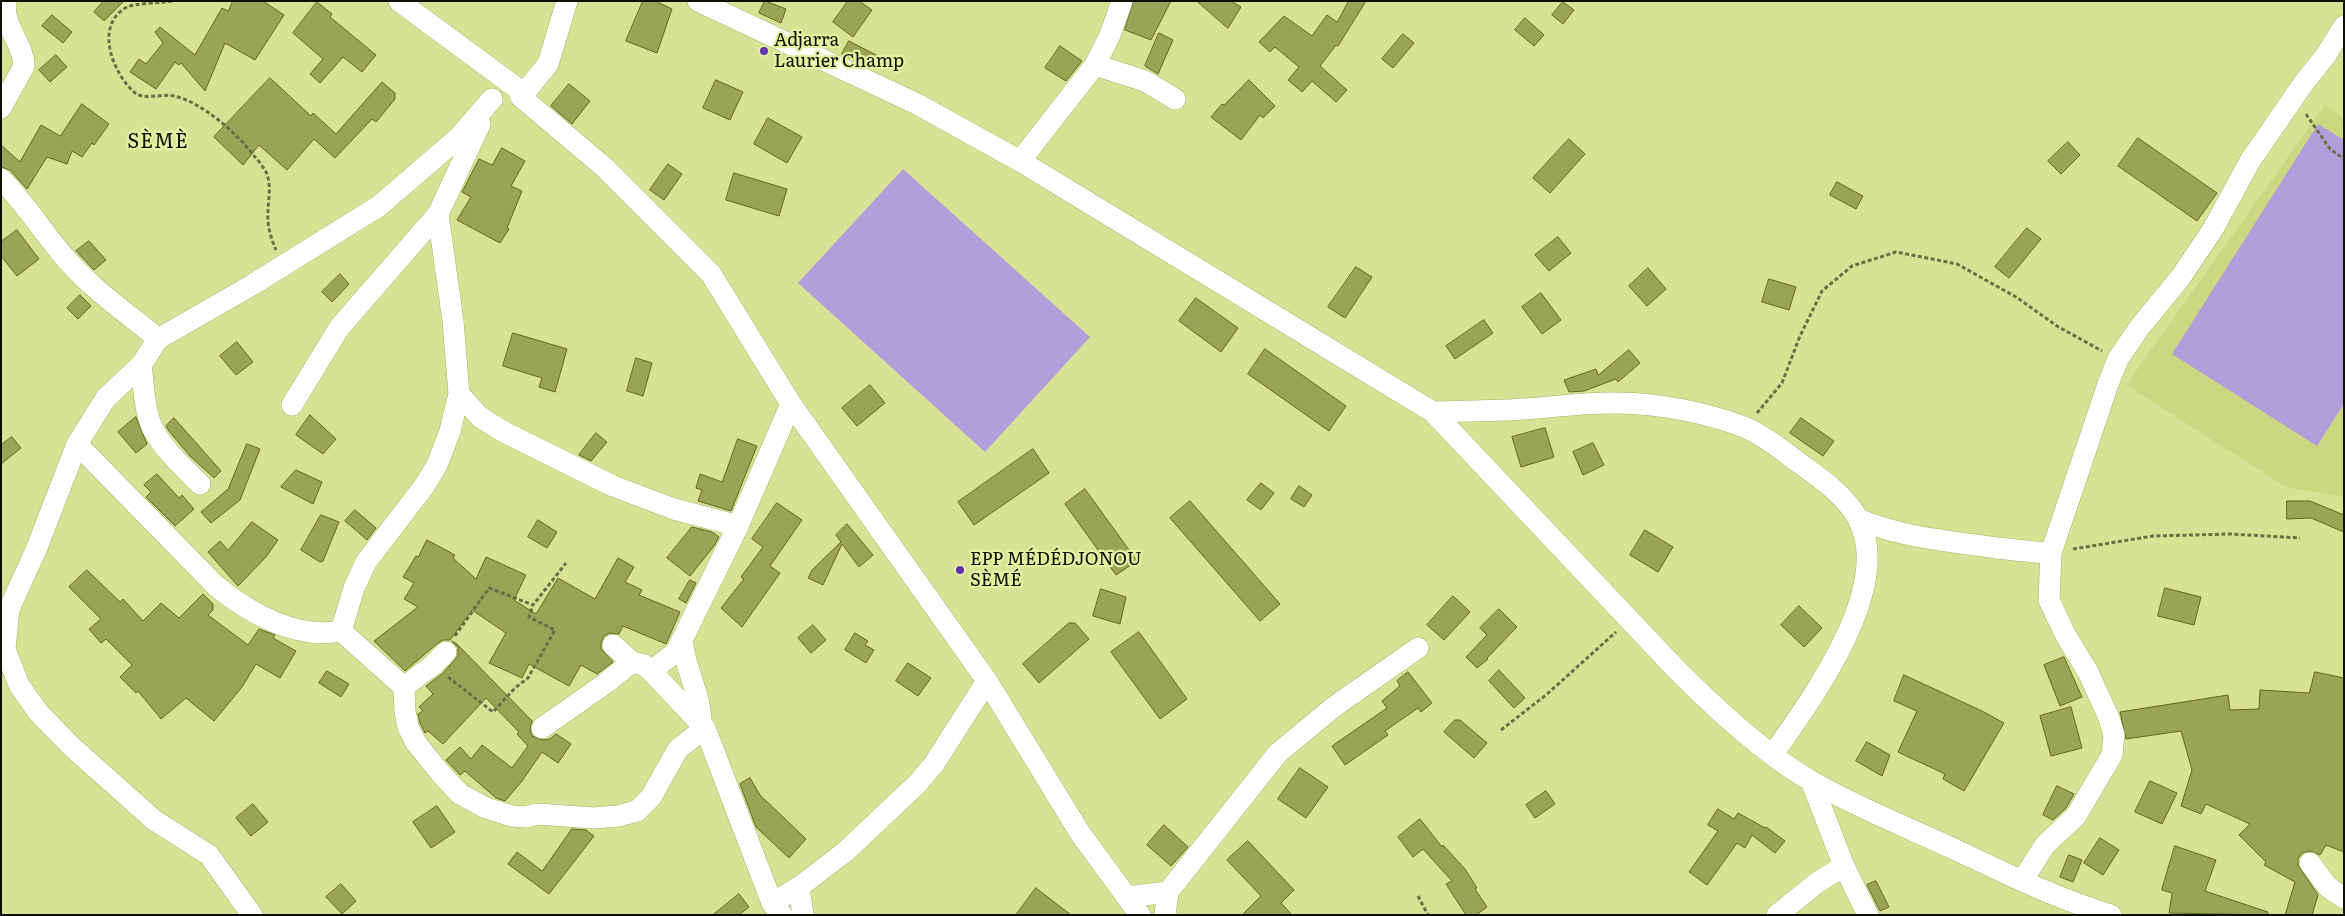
<!DOCTYPE html>
<html>
<head>
<meta charset="utf-8">
<style>
  body { margin:0 }
  #map { position:relative; width:2345px; height:916px; overflow:hidden; background:#d8e294; font-family:Literata,serif }
  canvas { display:block }
  .frame { position:absolute; inset:0; border:2px solid #0d0f00; pointer-events:none }
</style>
</head>
<body>
<div id="map">
<canvas width="2345" height="916"></canvas>
<div class="frame"></div>
</div>
<script>
const c = document.querySelector('canvas').getContext('2d');
c.lineJoin = 'round';
function fillPath(path, color) { c.fillStyle = color; c.fill(path, 'evenodd'); }
function trace(path, color, width, dash) { c.strokeStyle = color; c.lineWidth = width; c.lineCap = dash ? 'butt' : 'round'; c.setLineDash(dash || []); c.stroke(path); }
function drawText(font, color, halo, rows, align = 'center') {
  c.font = font + ' Literata,serif'; c.lineWidth = 4.5; c.setLineDash([]); c.textBaseline = 'middle'; c.strokeStyle = halo; c.fillStyle = color; for (const [text, x, y, turn = 0] of rows) {
    c.save(); c.translate(x, y); c.rotate((+turn || 0) * Math.PI / 180); c.textAlign = isNaN(turn) ? turn : align; if (halo) c.strokeText(text, 0, 0); c.fillText(text, 0, 0); c.restore();
  }
}
const built = new Path2D(`
  M2325,105L2344,118V497L2286,487L2126,385Z`);
const green = new Path2D(`
  M2318,124L2344,140V404L2317,446L2172,354Z
  M903,169L1090,337L985,452L798,283Z`);
const building = new Path2D(`
  M104,1H124L104,21L94,12Z
  M233,1H263L284,15L255,60L225,43L205,91L181,63L179,65L175,62L156,89L130,72L139,59L146,64L163,43L155,32L160,27L195,55L222,8L228,11Z
  M643,1H655L672,9L657,53L626,41Z
  M765,1L786,9L781,23L759,13Z
  M848,1H859L872,10L853,37L833,22Z
  M1134,1H1171L1151,40L1125,30Z
  M1197,1H1231L1241,7L1228,28Z
  M1349,1H1366L1338,46L1336,45L1320,66L1347,90L1336,102L1312,81L1302,92L1288,80L1299,67L1275,47L1270,52L1259,42L1284,16L1312,36L1327,15L1337,22Z
  M317,2L332,14L330,17L376,55L362,72L343,57L320,83L310,74L323,59L293,33Z
  M1563,2L1574,10L1563,24L1552,15Z
  M52,15L72,32L63,43L42,26Z
  M1525,18L1544,35L1534,46L1515,30Z
  M1159,33L1173,40L1158,74L1145,66Z
  M1403,34L1414,43L1393,68L1382,59Z
  M849,41L878,56L871,69L842,54Z
  M1060,46L1082,61L1066,81L1045,68Z
  M56,55L67,67L50,82L39,70Z
  M270,78L311,116L313,113L336,134L382,82L395,93V99L376,122L372,119L335,158L314,139L287,170L259,145L243,165L214,137Z
  M716,80L743,92L730,120L703,108Z
  M1249,80L1275,106L1263,118L1260,115L1241,140L1211,117L1222,104L1224,105Z
  M569,84L590,101L572,124L551,106Z
  M82,104L109,124L94,145L92,143L82,157L72,151L67,164L47,157L27,189L10,170L1,167V145L20,162L41,125L60,136Z
  M768,118L802,137L787,163L754,144Z
  M2138,138L2217,193L2197,221L2118,166Z
  M1569,139L1585,154L1550,193L1533,178Z
  M2068,142L2080,155L2061,174L2048,161Z
  M502,148L525,161L511,186L522,191L507,228L509,229L500,243L457,220L471,197L462,192L479,159L492,165Z
  M668,164L682,174L664,200L650,190Z
  M734,173L787,189L779,216L726,200Z
  M1837,182L1863,196L1856,209L1830,195Z
  M2027,228L2041,239L2009,278L1995,267Z
  M17,230L39,259L17,276L1,256V242Z
  M1558,237L1571,253L1549,271L1535,255Z
  M89,241L106,260L94,270L76,251Z
  M1356,267L1372,277L1345,318L1328,307Z
  M1648,268L1666,289L1647,306L1629,286Z
  M340,274L349,284L332,302L322,292Z
  M1769,279L1796,287L1789,310L1762,302Z
  M1541,293L1561,320L1542,334L1522,307Z
  M80,295L91,306L78,319L67,308Z
  M1196,298L1238,328L1221,352L1179,321Z
  M1484,320L1493,333L1455,359L1446,346Z
  M513,333L567,349L555,392L539,387L542,378L503,366Z
  M237,342L253,362L236,375L220,356Z
  M1265,349L1346,406L1329,431L1248,374Z
  M1629,350L1640,363L1618,382L1616,379L1584,391L1569,392L1564,380L1596,369L1598,375Z
  M636,358L652,363L643,396L627,391Z
  M870,385L885,403L857,426L842,408Z
  M310,415L336,439L323,454L296,435Z
  M136,417L147,444L136,453L118,432Z
  M174,418L221,471L214,478L190,456L169,431L166,426Z
  M1801,418L1834,441L1823,456L1790,433Z
  M1545,428L1554,457L1521,467L1512,437Z
  M596,433L607,442L591,461L579,455Z
  M12,437L21,448L1,464V445Z
  M738,439L757,446L731,511L698,501L702,490L696,488L700,474L722,482Z
  M1593,443L1604,465L1583,475L1573,452Z
  M247,444L260,449L240,500L211,523L201,512L228,489Z
  M1033,449L1049,473L974,525L958,502Z
  M296,470L322,482L313,504L281,487Z
  M157,474L179,498L182,495L194,509L175,526L146,497L151,492L144,485Z
  M1261,483L1274,493L1261,510L1247,500Z
  M1299,486L1312,495L1304,507L1291,499Z
  M1085,489L1137,561L1116,575L1065,504Z
  M1190,501L1280,604L1260,621L1170,518Z
  M2287,501H2310L2344,515V532L2311,518L2287,519Z
  M777,503L802,520L770,566L780,573L742,627L721,608L744,579L741,577L763,547L752,539Z
  M355,510L376,528L367,540L345,521Z
  M321,515L339,522L323,561L320,562L301,550Z
  M538,520L557,532L547,548L528,537Z
  M252,522L278,540L266,557L238,586L208,552L220,541L228,550Z
  M847,524L873,555L859,567L842,544L823,585L808,578L812,570L841,542L836,535Z
  M692,527L712,532L719,537L714,546L690,576L667,558Z
  M1645,530L1673,547L1658,572L1630,555Z
  M427,540L455,555L453,558L476,579L486,557L526,575L514,600L536,614L558,578L595,599L618,558L634,567L625,582L642,590L639,595L680,612L666,644L623,626L619,634L610,633L604,636L601,643V649L613,662L597,674L581,665L569,686L529,664L522,678L489,663L506,633L472,610L450,640H443L438,643L405,671L374,641L418,607L404,599L414,583L403,577L416,556L418,557Z
  M87,570L120,602L123,599L143,621L161,603L179,618L203,594L213,604V610L208,615L248,645L259,629L275,635L273,638L296,651L280,678L256,664L242,687L214,721L186,698L161,719L138,691L136,693L120,677L132,665L106,639L101,643L89,629L101,619L69,587Z
  M690,580L696,583L686,603L679,599Z
  M2165,588L2201,597L2194,625L2158,616Z
  M1101,589L1126,597L1120,624L1093,616Z
  M1453,596L1470,612L1444,640L1427,625Z
  M1799,606L1822,628L1804,647L1781,625Z
  M1499,609L1517,627L1487,658L1488,659L1477,668L1466,657L1487,635L1480,628Z
  M1069,623H1075L1089,639L1039,683L1023,664Z
  M813,625L826,640L811,653L798,638Z
  M1139,632L1187,699L1160,719L1111,652Z
  M855,633L868,641L865,645L874,650L866,663L845,650Z
  M452,641L457,644L532,721L530,729L532,736L543,740L550,739L556,734L571,744L558,763L542,752L522,781L505,801L496,798L465,771L460,775L446,760L460,747L471,759L482,745L512,768L528,746L517,734L519,732L486,698L443,744L428,731L425,733L420,723L418,714L423,711L419,707L433,694L426,686L442,674L458,656V648Z
  M2064,657L2082,697L2060,706L2044,665Z
  M908,663L931,678L918,696L896,681Z
  M1499,670L1525,698L1514,708L1489,681Z
  M327,671L349,684L341,697L319,683Z
  M1408,672L1432,703L1421,712L1418,708L1385,731L1388,735L1345,765L1332,746L1387,708L1382,701L1400,686L1397,681Z
  M2315,672L2344,678V852L2326,845L2320,855L2309,851L2302,853L2298,859V865L2318,895L2312,915H2285L2295,882L2264,865L2266,862L2239,835L2250,824L2206,804L2201,814L2181,806L2192,770L2181,731L2126,739L2120,712L2228,695L2230,710L2259,709L2260,690L2309,693Z
  M1904,675L1982,711L2004,723L1964,791L1943,779L1945,774L1898,752L1917,711L1894,701Z
  M2071,707L2082,748L2051,756L2040,716Z
  M1455,720H1460L1487,743L1474,758L1444,732Z
  M1867,742L1890,755L1882,776L1856,761Z
  M1300,768L1328,787L1306,818L1278,799Z
  M750,778L760,795L806,839L789,858L756,827L740,784Z
  M2150,781L2177,793L2162,824L2135,812Z
  M2057,786L2074,794L2066,808L2053,820L2043,815Z
  M1546,791L1555,804L1535,818L1526,805Z
  M253,804L268,822L251,836L236,818Z
  M437,806L455,832L431,848L413,822Z
  M1718,809L1734,819L1738,813L1765,828L1766,827L1785,841L1775,853L1752,835L1745,848L1737,843L1707,885L1689,872L1718,831L1708,825Z
  M1420,819L1442,847L1443,845L1465,869L1477,888L1475,889L1487,907L1476,915H1466L1446,884L1452,881L1423,849L1413,857L1398,837Z
  M1164,825L1188,847L1171,866L1147,845Z
  M572,829L586,830L594,836L549,894L508,864L517,852L542,871Z
  M2100,838L2119,850L2103,875L2084,863Z
  M1248,841L1294,890L1281,903L1292,915H1242L1261,896L1227,860Z
  M2175,846L2216,860L2205,891L2268,912L2267,915L2169,913L2172,893L2162,890Z
  M2069,855L2082,860L2073,882L2060,877Z
  M1876,881L1889,907L1880,911L1867,885Z
  M341,884L356,901L342,914L326,897Z
  M1036,888L1071,915H1016Z
  M739,894L749,907L739,915H713Z`);
const path = new Path2D(`
  M172,1C161,3 136,3 127,7C94,25 112,72 134,92C143,101 163,93 174,96C202,102 238,134 255,157C259,161 263,167 266,172C272,185 268,200 268,213C267,226 271,238 276,250
  M2306,114L2330,149L2344,159
  M1757,413L1782,383L1800,336L1822,291L1852,266L1896,252L1957,264L2016,297L2057,326L2102,351
  M2073,549L2153,536L2230,534L2300,538
  M455,636L489,588L533,605L566,563
  M448,677L493,712L515,688L528,678L555,630L529,617L533,605
  M1501,730L1546,695L1616,632
  M1418,896L1428,915`);
const minor = new Path2D(`
  M399,1L518,89L521,97L604,167L711,274L791,404L987,681L1080,833L1140,915
  M698,1L917,104L1020,161L1433,412L1675,668C1715,708 1764,754 1813,782C1858,808 1907,827 1954,849C2005,873 2057,899 2111,915
  M1095,65L1145,81L1175,99
  M521,97L548,64L567,1
  M1,108L24,66C24,43 1,25 6,1
  M480,124L438,214L453,321L459,394L450,431L437,465L425,485L366,562L354,588L341,631L404,687L405,711L408,727L416,743L442,775L460,794L486,808L512,816L526,817L537,814L594,818L618,816L637,811L651,797L678,749L705,728
  M1020,161L1095,65L1110,35L1122,1
  M1,179C26,204 44,234 67,260C93,290 127,313 158,339
  M141,365C144,386 144,412 154,431C165,451 183,467 200,484
  M459,394L480,417L504,432L613,486L674,509L738,526
  M292,405L339,328L438,214
  M1433,412C1464,411 1494,411 1524,409C1555,407 1587,402 1618,403C1658,403 1708,413 1744,427C1763,435 1780,448 1795,460C1817,476 1845,494 1858,519C1895,587 1811,700 1773,754
  M77,444L216,586C249,613 297,640 341,631
  M1858,519C1903,538 1949,541 1997,548C2015,550 2032,552 2051,553
  M682,640C685,670 701,693 701,724
  M613,645L632,662L644,665L651,671L705,728L772,903L782,915
  M651,671L676,652L738,526L791,404
  M404,687L433,665L446,652
  M542,728L606,683L632,662
  M1811,781L1844,866L1868,915
  M2310,863L2328,887L2344,898
  M2022,881L2045,845L2076,816L2112,755L2114,735L2109,718L2088,672L2066,636L2049,600L2051,553L2108,384L2118,359L2139,328L2180,278L2213,229L2250,161L2303,84L2326,55L2344,26
  M799,887L803,915
  M1126,897L1168,892L1278,753L1335,706L1418,648
  M772,903L799,887L845,852L917,784L934,764L987,681
  M252,915L209,855L154,820L71,746L38,712L19,685L5,649L9,609L36,550L77,444L106,398L141,365L158,339L252,285L379,206L459,137L492,99
  M1165,915L1168,892
  M1777,915L1818,882L1844,866`);
const markers = [
  [764,51,5,"#6034ac"],
  [960,570,5,"#6034ac"]
];
const poiNames = [
  ["Adjarra",774,41],
  ["Laurier Champ",774,62],
  ["EPP MÉDÉDJONOU",970,560],
  ["SÈMÉ",970,581]
];
const quarterNames = [
  ["SÈMÈ",158,142]
];
fillPath(built, '#ccd781');
fillPath(green, '#aea0da');
fillPath(building, '#9aa457');
trace(building, '#606718', 1);
trace(minor, '#a9b367', 22);
trace(path, '#696f43', 3, [4, 2.5]);
trace(minor, '#fff', 21);
for (const [x, y, r, color] of markers) { const dot = new Path2D(); dot.arc(x, y, r, 0, 2 * Math.PI); c.fillStyle = color; c.fill(dot); trace(dot, '#e5f0a1', 2); }
drawText('18px', '#0d0f00', '#e5f0a1', poiNames, 'left');
c.letterSpacing = '1px';
drawText('20px', '#0d0f00', '#e5f0a1', quarterNames);
c.letterSpacing = '0px';
</script>
</body>
</html>
